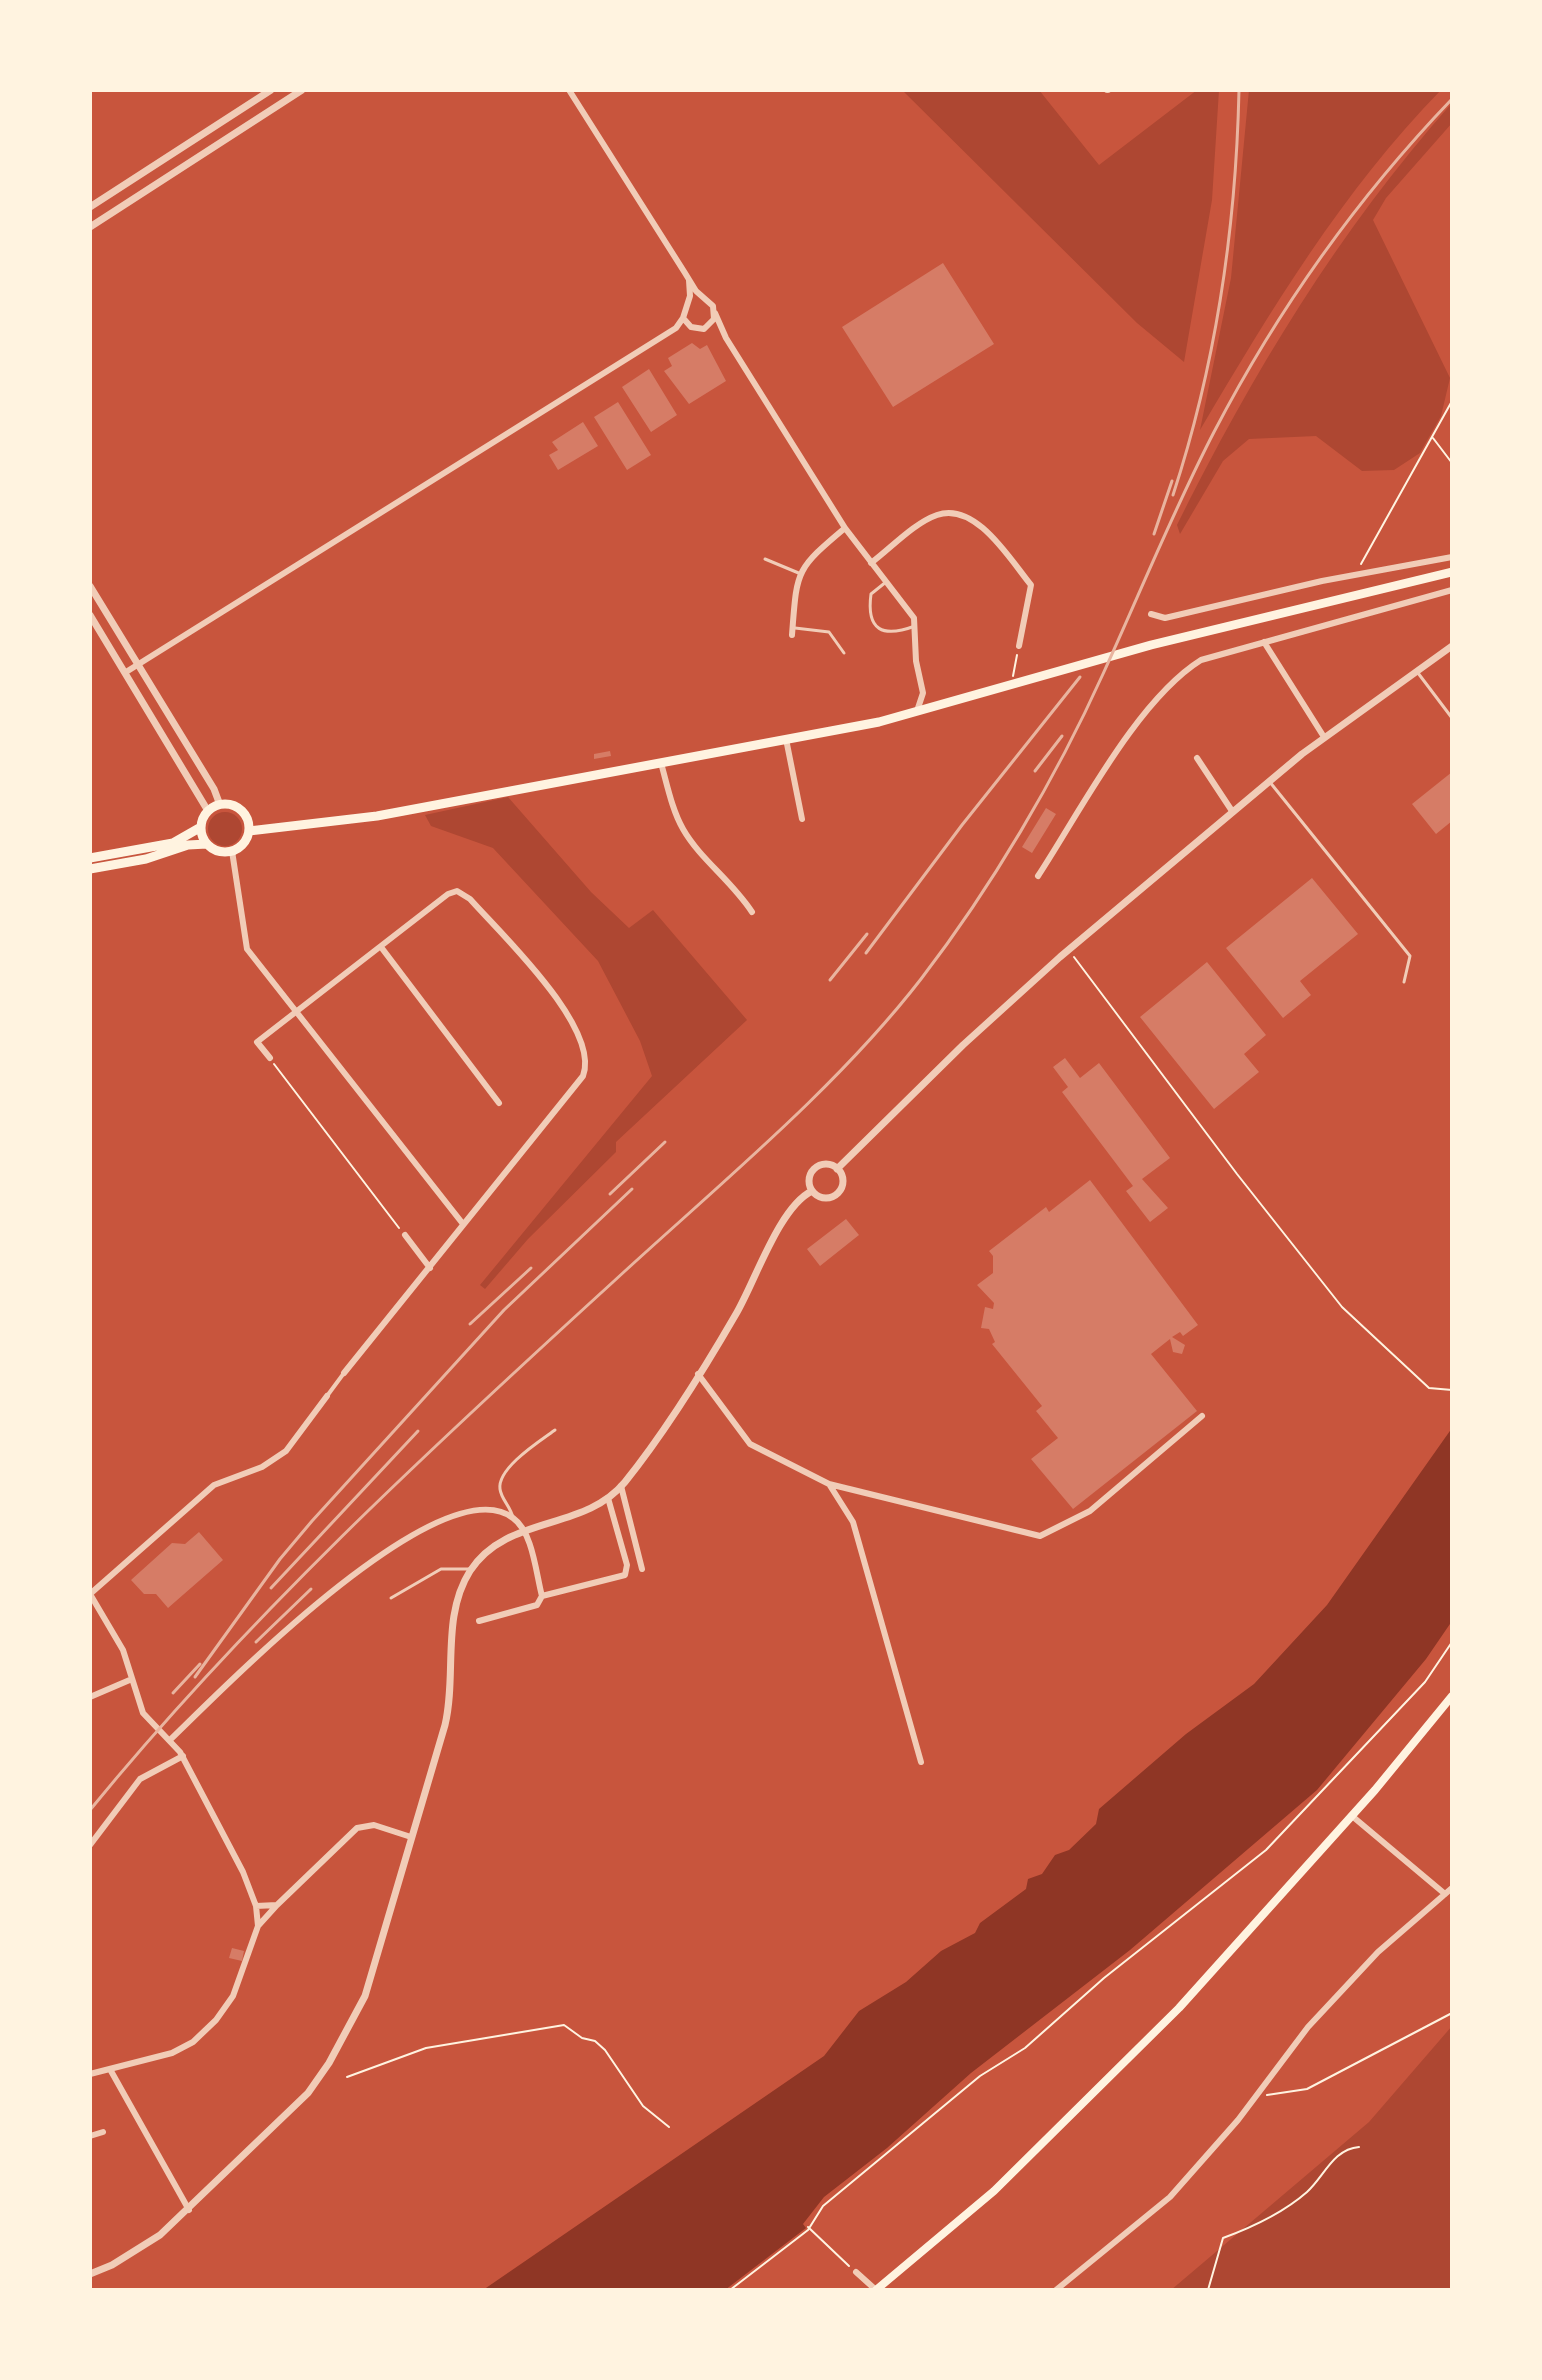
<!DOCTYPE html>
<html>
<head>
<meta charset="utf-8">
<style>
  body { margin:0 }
  #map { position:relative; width:1542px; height:2380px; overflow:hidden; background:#c8553d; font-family:Overpass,sans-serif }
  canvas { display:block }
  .frame { position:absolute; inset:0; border:92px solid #fff3e0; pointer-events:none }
</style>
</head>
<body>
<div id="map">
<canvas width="1542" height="2380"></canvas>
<div class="frame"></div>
</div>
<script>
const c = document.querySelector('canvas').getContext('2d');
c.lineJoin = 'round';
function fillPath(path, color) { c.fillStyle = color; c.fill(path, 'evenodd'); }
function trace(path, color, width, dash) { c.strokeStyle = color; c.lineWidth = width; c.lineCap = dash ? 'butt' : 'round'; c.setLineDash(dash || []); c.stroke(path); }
const green = new Path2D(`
  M902,90H1039L1099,165L1197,90H1219L1212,200L1184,362L1137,323Z
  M1249,90H1441C1343,190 1271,310 1200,430L1231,278Z
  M1452,103V123L1386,198L1373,220L1450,378L1441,416L1420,453L1394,470L1362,471L1316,436L1249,439L1223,461L1180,534L1177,525C1252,374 1339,230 1452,103Z
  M508,797L591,892L629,928L653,910L747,1020L616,1142V1152L528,1239L485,1289L480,1285L652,1076L640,1041L598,961L493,848L431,826L425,815Z
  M208 829a17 17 0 1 1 34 0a17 17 0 1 1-34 0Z
  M1452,2026V2290H1171L1369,2122Z`);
const water = new Path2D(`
  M1452,1428V1621L1426,1659L1317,1790L1130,1950L971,2073L887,2148L824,2197L803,2224L806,2228L725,2290H483L824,2056L859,2011L906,1982L941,1951L975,1933L980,1923L1026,1889L1028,1879L1042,1874L1055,1855L1069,1850L1096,1824L1099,1809L1186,1734L1254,1684L1327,1605Z`);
const building = new Path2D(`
  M943,263L994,344L893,407L842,327Z
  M692,343L700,349L707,345L726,381L689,404L664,371L672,366L668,358Z
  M649,369L677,415L651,432L622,387Z
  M618,402L651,455L627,470L594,417Z
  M583,422L598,446L558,470L549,455L558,450L552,442Z
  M610,751L611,756L594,759V754Z
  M1452,772V821L1436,834L1412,804Z
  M1046,808L1056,814L1032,853L1022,847Z
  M1312,878L1358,934L1300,981L1311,995L1283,1018L1226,948Z
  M1207,962L1266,1035L1244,1054L1259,1072L1214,1109L1140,1017Z
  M1065,1058L1080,1078L1099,1063L1170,1158L1142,1179L1168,1208L1150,1222L1126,1191L1133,1186L1062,1092L1068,1087L1053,1067Z
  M1090,1180L1198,1325L1183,1336L1180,1332L1172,1337L1185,1345L1182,1354L1173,1352L1170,1339L1151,1354L1197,1411L1073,1509L1031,1459L1058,1438L1036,1411L1042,1406L992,1344L995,1342L989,1329L981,1328L985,1307L993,1309L994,1303L977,1285L993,1273V1256L989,1251L1046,1207L1049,1212Z
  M846,1219L859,1235L820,1266L807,1249Z
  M199,1532L223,1560L168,1608L156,1594H144L131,1580L172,1543L185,1544Z
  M232,1948L244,1951L242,1961L229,1958Z`);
const path = new Path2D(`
  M1433,438L1452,463
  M1361,564L1452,401
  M1013,676L1017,655
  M1074,957L1237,1174L1342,1307L1429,1388L1452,1390
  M274,1064L399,1228
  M347,2077L426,2048L564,2025L582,2038L595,2041L605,2050L643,2106L669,2127
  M1267,2095L1307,2089L1452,2013
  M808,2227L849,2266
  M730,2290L808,2230L823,2206L980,2076L1025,2048L1104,1978L1266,1850L1425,1682L1452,1642
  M1208,2290L1223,2238C1253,2227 1283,2213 1307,2192C1324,2177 1333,2149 1359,2147`);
const service = new Path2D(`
  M765,559L801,574
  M886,582L871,594C866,631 883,638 915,626
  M795,628L829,632L844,653
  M1418,673L1452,718
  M1269,781L1410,956L1404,982
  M513,1518C511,1507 501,1499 500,1489C497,1468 540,1441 555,1430
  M391,1598L441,1569H472`);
const pedestrian = new Path2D(`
  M327,1396L344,1373`);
const minor = new Path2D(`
  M569,90L685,273L696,291L713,306L714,319L704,329L691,327L683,318L690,296L689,280
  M1107,90H1108
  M715,313L726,338L845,528L914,618L916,661L923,693L917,711
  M871,563C891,548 914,523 937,515C976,501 1011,561 1031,585L1019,646
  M1151,614L1165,618L1322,581L1452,557
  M792,635C797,570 795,570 845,528
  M1264,642L1324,737
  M126,672L676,328L683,318
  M786,739L802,819
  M1197,758L1232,811
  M661,763C667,784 672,810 683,829C700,859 731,880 752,912
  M232,851L247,949L463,1224
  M1038,876C1080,812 1137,700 1201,660L1452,590
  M381,947L499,1103
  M270,1058L257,1042L448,894L457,891L470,899C501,934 601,1028 583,1076L344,1373
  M405,1235L430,1268
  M698,1374L750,1444L829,1484L853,1522L921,1762
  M829,1484L1040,1536L1090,1511L1202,1416
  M621,1486L642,1569
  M90,1594L123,1650L143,1713L180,1752L243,1872L256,1906L258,1926L233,1996L216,2020L193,2042L172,2053L90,2074
  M90,1594L214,1485L262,1467L286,1451L327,1396
  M479,1621L537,1605L542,1596
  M90,1697L132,1679
  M170,1740C221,1691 441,1464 513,1518C533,1532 536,1574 542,1596L625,1575L627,1565L608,1498
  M1352,1816L1445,1894
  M90,1845L140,1779L183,1756
  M256,1906L277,1905L357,1828L374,1825L411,1837
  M258,1926L277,1905
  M111,2071L189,2210
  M90,2136L103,2132
  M856,2272L876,2290
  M1056,2290L1170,2197L1238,2120L1308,2027L1378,1952L1452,1888`);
const tertiary = new Path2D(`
  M90,207L271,90
  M90,227L302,90
  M90,586L214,789L220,805
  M90,615L208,811
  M809 1181a17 17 0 1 1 34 0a17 17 0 1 1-34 0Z
  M837,1169L963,1045L1060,957L1302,754L1452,646
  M90,2274L112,2265L160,2235L308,2093L329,2063L365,1996L445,1725C457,1675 441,1617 470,1571C507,1514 584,1532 625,1482C666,1431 703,1371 736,1314C755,1282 779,1207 812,1191`);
const secondary = new Path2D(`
  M876,2290L994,2191L1179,2008L1375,1790L1452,1696`);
const primary = new Path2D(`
  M201 828a24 24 0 1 1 48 0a24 24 0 1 1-48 0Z
  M249,831L377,816L879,722L1151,645L1452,572
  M90,858L173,843L201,827
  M90,869L146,859L188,845L207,844`);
const rail = new Path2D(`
  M1173,495C1216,364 1236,227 1239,90
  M1154,534L1172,481
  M1035,771L1062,736
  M866,953L962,825L1080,677
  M830,980L867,934
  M610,1194L665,1142
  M470,1324L531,1268
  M271,1588L418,1431
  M256,1642L311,1589
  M195,1677L280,1559L312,1521L504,1310L632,1189
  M173,1693L200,1664
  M90,1810C247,1618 431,1448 613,1282C716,1187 836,1089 921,979C991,888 1056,778 1103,674C1140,593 1173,511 1214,432C1277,311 1358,197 1452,99`);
fillPath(green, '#ae4732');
fillPath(water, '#8f3625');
fillPath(building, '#d67c66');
trace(path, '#fff3e0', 2);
trace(service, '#f1ccb7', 3);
trace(pedestrian, '#f1ccb7', 4);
trace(minor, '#f1ccb7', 6);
trace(tertiary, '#f1ccb7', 7);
trace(secondary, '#fff3e0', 8);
trace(primary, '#fff3e0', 9);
trace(rail, '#e9b49f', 3);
</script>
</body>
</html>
